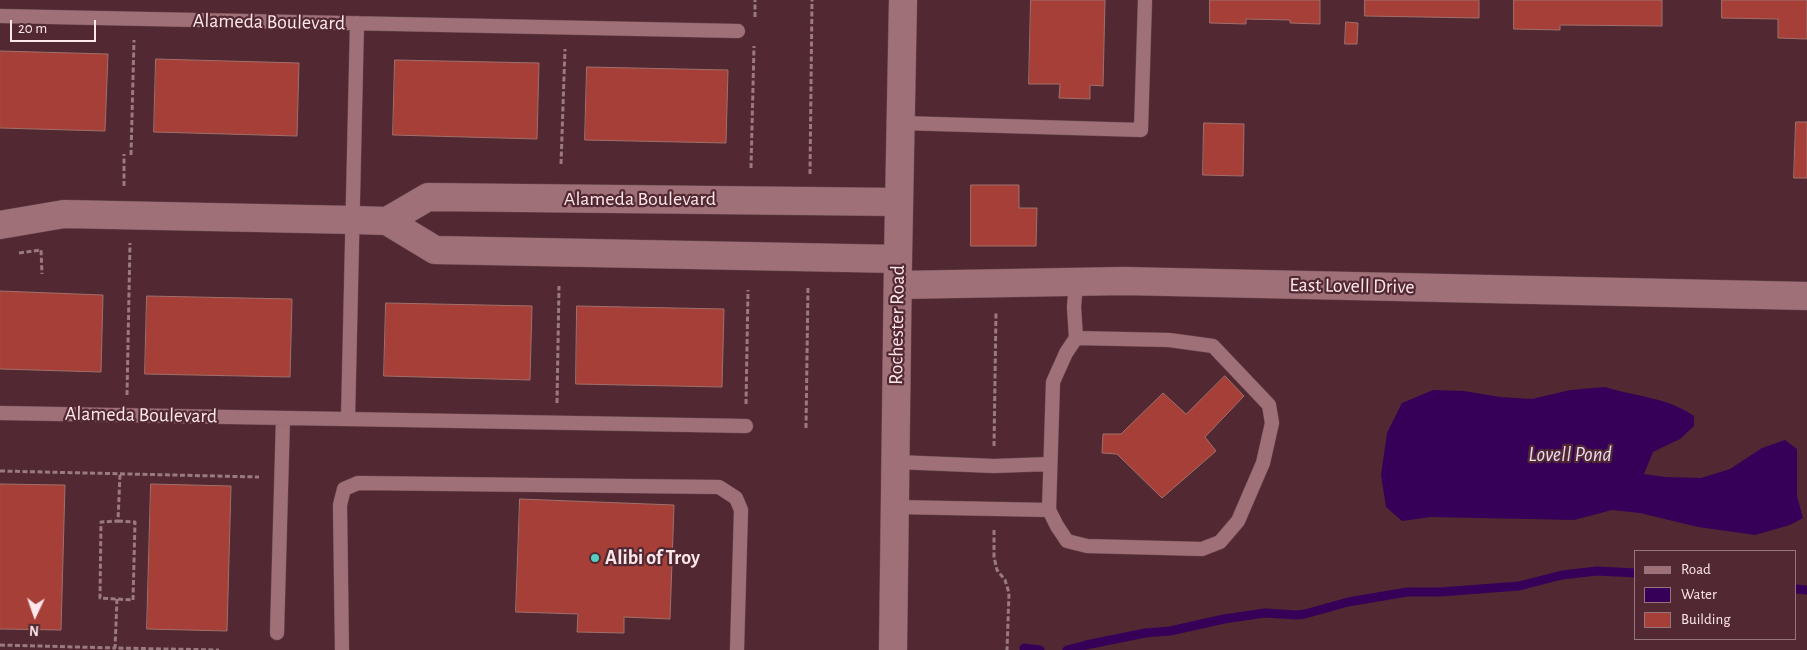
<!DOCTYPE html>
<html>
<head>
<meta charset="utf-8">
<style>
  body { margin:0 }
  #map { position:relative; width:1807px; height:650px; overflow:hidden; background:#522932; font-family:"Alegreya Sans",sans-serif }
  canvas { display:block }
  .legend { position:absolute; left:1634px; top:550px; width:162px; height:90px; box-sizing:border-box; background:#522932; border:1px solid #97757c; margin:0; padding:6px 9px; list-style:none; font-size:15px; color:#fee7eb }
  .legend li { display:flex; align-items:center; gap:10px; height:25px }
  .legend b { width:25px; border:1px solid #97757c }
  .north { position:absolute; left:10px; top:590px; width:50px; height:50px; -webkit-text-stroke:4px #522932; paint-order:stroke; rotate:183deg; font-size:14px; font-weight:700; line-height:20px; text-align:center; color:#fee7eb }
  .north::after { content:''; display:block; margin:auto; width:18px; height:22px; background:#fee7eb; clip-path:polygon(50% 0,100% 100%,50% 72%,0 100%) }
  .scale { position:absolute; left:10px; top:20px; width:86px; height:22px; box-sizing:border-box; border:2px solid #fee7eb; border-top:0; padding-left:6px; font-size:15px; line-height:18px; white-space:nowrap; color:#fee7eb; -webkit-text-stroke:4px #522932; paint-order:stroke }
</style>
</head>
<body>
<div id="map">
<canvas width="1807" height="650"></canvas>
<ul class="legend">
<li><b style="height:6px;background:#9f7078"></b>Road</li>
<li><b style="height:14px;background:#370058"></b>Water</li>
<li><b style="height:14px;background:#a63f38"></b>Building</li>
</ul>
<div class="north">N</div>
<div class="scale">20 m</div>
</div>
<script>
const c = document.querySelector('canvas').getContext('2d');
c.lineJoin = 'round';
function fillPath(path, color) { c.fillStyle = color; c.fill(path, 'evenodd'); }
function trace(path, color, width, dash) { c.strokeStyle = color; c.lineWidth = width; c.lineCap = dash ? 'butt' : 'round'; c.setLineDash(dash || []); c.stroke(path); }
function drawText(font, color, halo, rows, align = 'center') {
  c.font = font + ' "Alegreya Sans",sans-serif'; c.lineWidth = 4.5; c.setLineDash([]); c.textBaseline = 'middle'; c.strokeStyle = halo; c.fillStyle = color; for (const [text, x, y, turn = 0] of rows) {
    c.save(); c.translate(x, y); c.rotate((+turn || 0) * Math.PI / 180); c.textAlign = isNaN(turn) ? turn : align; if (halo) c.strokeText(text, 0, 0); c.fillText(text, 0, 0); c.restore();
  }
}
const water = new Path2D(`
  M1605,387C1636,397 1667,397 1694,416V426L1680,439L1653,452L1644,474L1666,477L1701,478L1730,469L1762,448L1785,440L1797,449V496L1803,518L1790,525L1755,535L1698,527L1640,513L1612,510L1574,520L1431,517L1402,521L1386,507L1381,475L1387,433L1402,403L1433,390L1464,391L1500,397L1532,399L1570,390Z`);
const stream = new Path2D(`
  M1796,589L1807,590
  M1024,648L1040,650
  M1067,650L1086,645L1145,633L1170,631L1224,619L1265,613L1297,615L1305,614L1348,602L1407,592H1440L1519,586L1562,575L1597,571L1636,573`);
const building = new Path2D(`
  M1031,0H1105L1103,86L1090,85V99L1059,98L1060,84H1029Z
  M1210,0H1320V24L1290,23V20L1246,19V24L1210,23Z
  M1365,0H1479V18L1365,16Z
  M1514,0H1662V26L1560,25V30L1514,29Z
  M1722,0H1807V39L1778,38V19L1722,18Z
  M1346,22L1358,23L1357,44H1345Z
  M0,51L108,54L105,131L0,128Z
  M156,59L299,63L297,136L154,132Z
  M395,60L539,63L537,139L393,135Z
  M587,67L728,70L726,143L585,140Z
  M1796,122H1807V178H1794Z
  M1204,123L1244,124L1243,176L1203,175Z
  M971,185H1019V208H1037L1036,246H971Z
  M0,291L103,295L101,372L0,369Z
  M147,296L292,299L290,377L145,374Z
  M386,303L532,306L530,380L384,376Z
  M577,306L724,309L722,387L576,384Z
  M1225,376L1244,396L1205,437L1216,451L1162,498L1117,454L1102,453L1103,434H1121L1163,393L1186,414Z
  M0,484L65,485L61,630L0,629Z
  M151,484L231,486L227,631L147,629Z
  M520,499L674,505L670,619L624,617V633L577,632L578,614L516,612Z`);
const path = new Path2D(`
  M755,17V0
  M131,155L134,40
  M561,164L565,49
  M751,168L754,46
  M810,174L812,0
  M124,186V154
  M19,253L41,250L42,274
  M127,395L130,243
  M557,403L559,286
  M746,404L748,290
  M806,428L808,286
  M994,446L996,312
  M0,471L259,477
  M118,521L135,522L133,600L100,598L101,522L118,521L120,474
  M994,530V557L997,570L1005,580L1009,593L1007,650
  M117,599L115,648L219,650
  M0,645L115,648`);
const lane = new Path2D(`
  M0,16L738,31
  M901,123L1141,130L1145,0
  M1076,282L1074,307L1076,338L1169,340L1213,346L1269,405L1272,423L1263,463L1238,521L1220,542L1202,549L1087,546L1067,541L1057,526L1049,510L1053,382L1066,353L1076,338
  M0,413L746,426
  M348,419L357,23
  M896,462L994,466L1050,464
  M896,507L1049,510
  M277,633L283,418
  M342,650L340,505L344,489L358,483L719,487L736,498L741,510L737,650`);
const street = new Path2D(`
  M387,221L428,197L899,202
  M0,225L64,214L354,220L387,221L435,250L898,259
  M898,285L1124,281L1807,296`);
const secondary = new Path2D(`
  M893,650L898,259L903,0`);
const markers = [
  [595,558,5,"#56cec3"]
];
const streetNames = [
  ["Alameda Boulevard",269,22,1],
  ["Alameda Boulevard",640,199],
  ["East Lovell Drive",1352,286,1],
  ["Rochester Road",897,325,-89],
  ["Alameda Boulevard",141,415,1]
];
const poiNames = [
  ["Alibi of Troy",605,558]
];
const waterNames = [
  ["Lovell Pond",1570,455]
];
fillPath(water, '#370058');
trace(stream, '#370058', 9);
fillPath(building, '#a63f38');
trace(building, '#a0706a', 1);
trace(lane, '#694850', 15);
trace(street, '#694850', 29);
trace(secondary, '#694850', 29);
trace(path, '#9a7980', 3, [5, 2.5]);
trace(lane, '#9f7078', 14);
trace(street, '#9f7078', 28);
trace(secondary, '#9f7078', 28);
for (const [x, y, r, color] of markers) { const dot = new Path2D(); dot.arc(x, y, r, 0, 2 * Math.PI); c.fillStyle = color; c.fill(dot); trace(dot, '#522932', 2); }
drawText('20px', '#fee7eb', '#522932', streetNames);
drawText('bold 20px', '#fee7eb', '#522932', poiNames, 'left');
drawText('italic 21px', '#e7dcf4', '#522932', waterNames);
</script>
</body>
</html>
